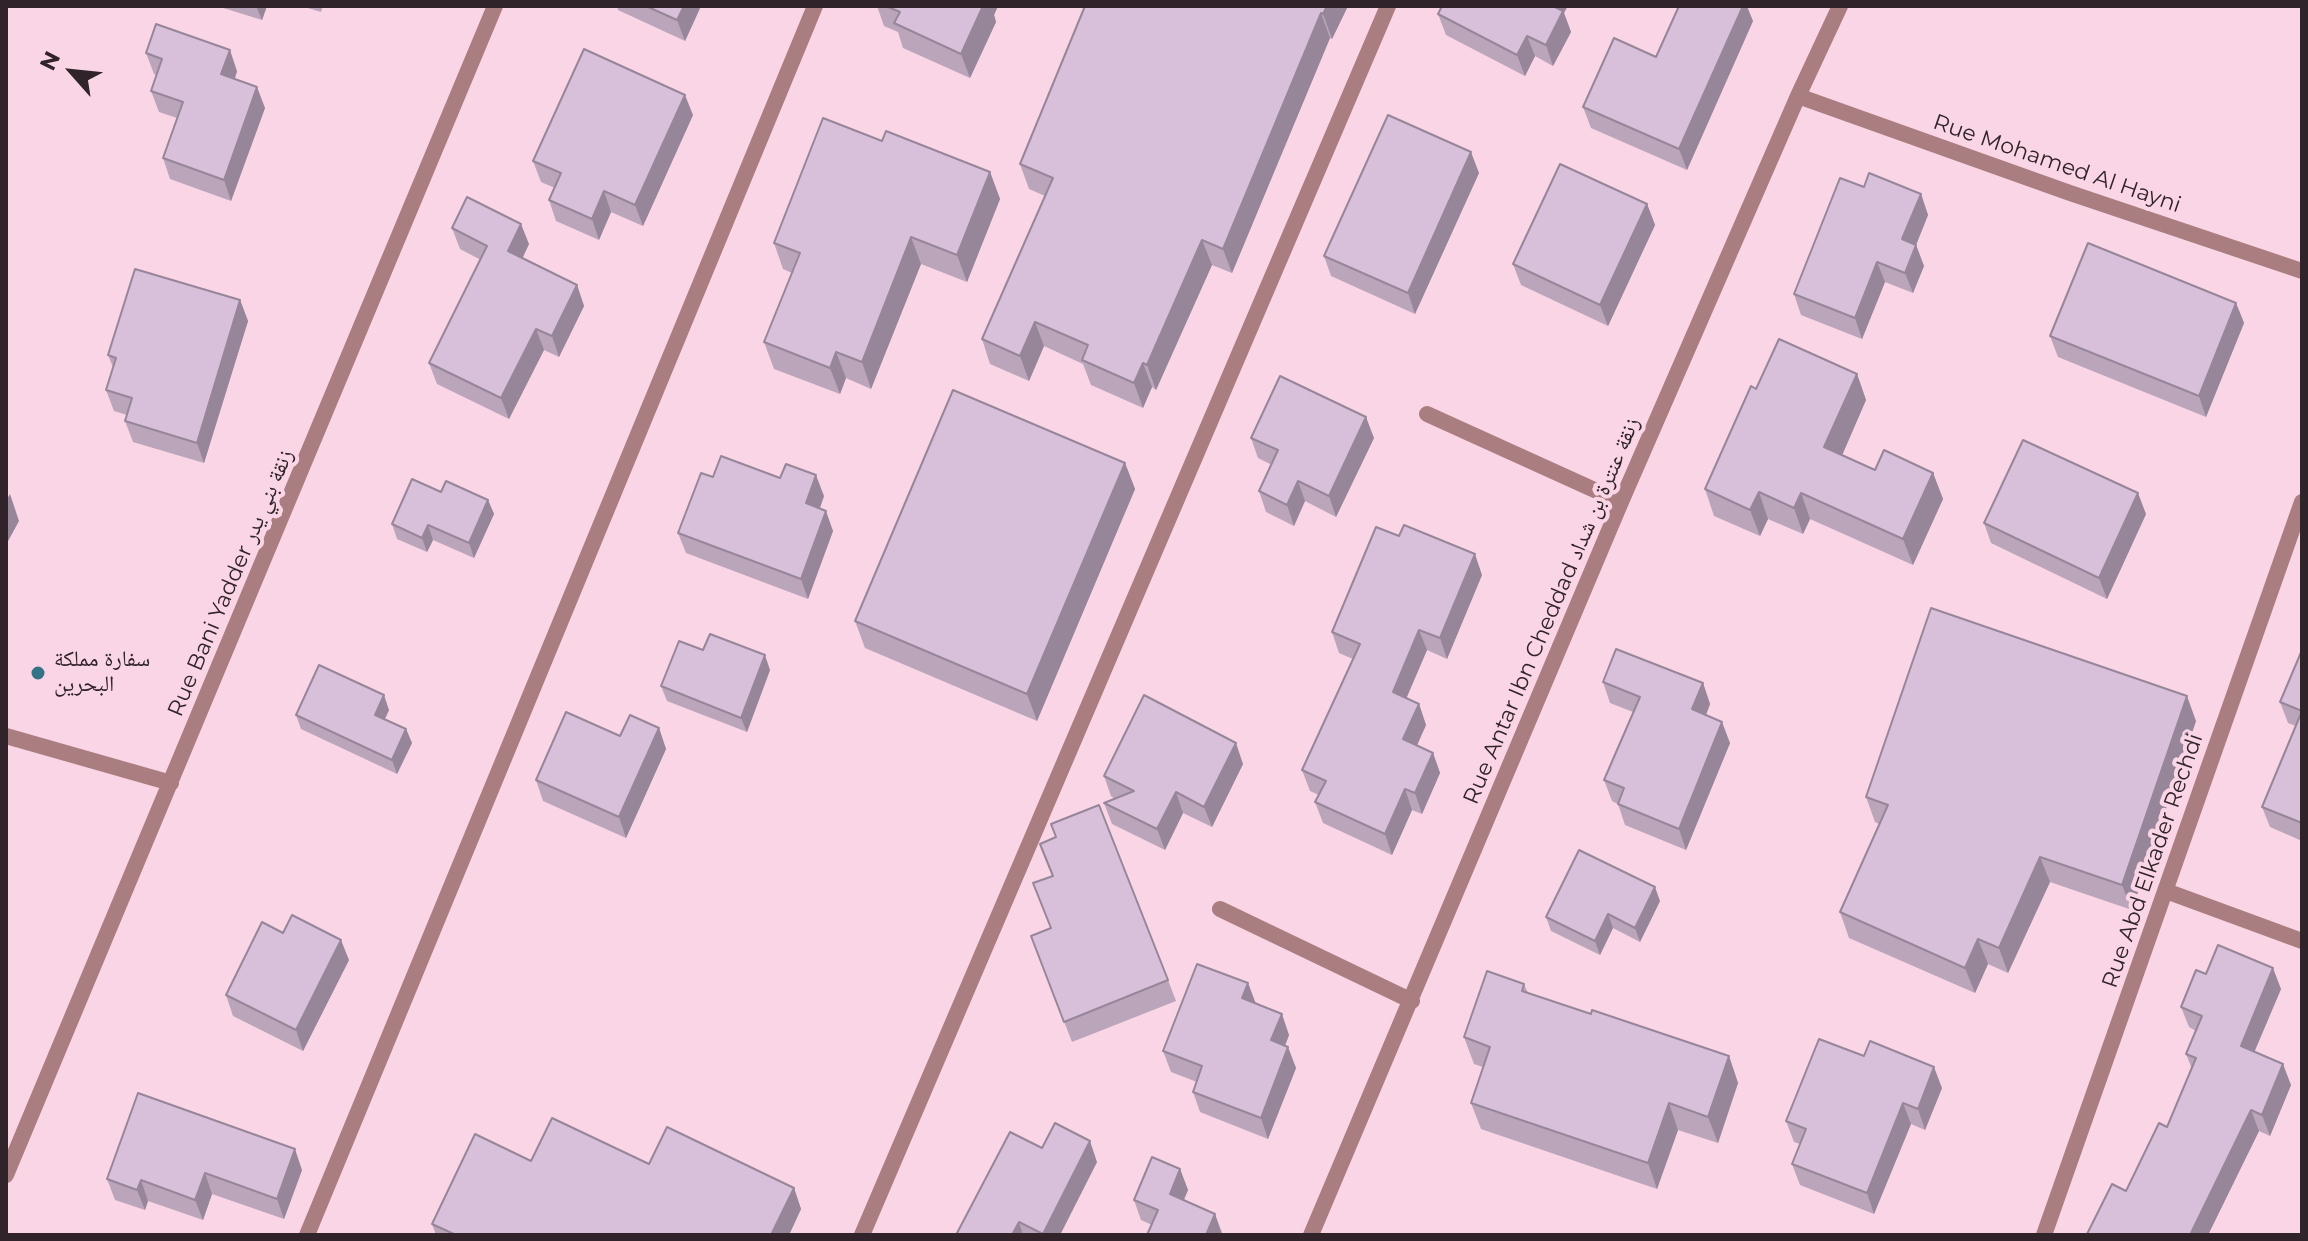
<!DOCTYPE html>
<html>
<head>
<meta charset="utf-8">
<style>
  body { margin:0 }
  #map { position:relative; width:2308px; height:1241px; overflow:hidden; background:#f9d5e5; font-family:Montserrat,sans-serif }
  canvas { display:block }
  .frame { position:absolute; inset:0; border:8px solid #302329; pointer-events:none }
  .north { position:absolute; left:32px; top:32px; width:80px; height:80px; -webkit-text-stroke:6px #f9d5e5; paint-order:stroke; rotate:297deg; font-size:22px; font-weight:700; line-height:32px; text-align:center; color:#302329 }
  .north::after { content:''; display:block; margin:auto; width:28px; height:36px; background:#302329; clip-path:polygon(50% 0,100% 100%,50% 72%,0 100%) }
</style>
</head>
<body>
<div id="map">
<canvas width="2308" height="1241"></canvas>
<div class="frame"></div>
<div class="north">N</div>
</div>
<script>
const c = document.querySelector('canvas').getContext('2d');
c.lineJoin = 'round';
function trace(path, color, width, dash) { c.strokeStyle = color; c.lineWidth = width; c.lineCap = dash ? 'butt' : 'round'; c.setLineDash(dash || []); c.stroke(path); }
function fillPath(path, color) { c.fillStyle = color; c.fill(path, 'evenodd'); }
function drawText(font, color, halo, rows, align = 'center') {
  c.font = font + ' Montserrat,"Noto Naskh Arabic",sans-serif'; c.lineWidth = 8; c.setLineDash([]); c.textBaseline = 'middle'; c.strokeStyle = halo; c.fillStyle = color; for (const [text, x, y, turn = 0] of rows) {
    c.save(); c.translate(x, y); c.rotate((+turn || 0) * Math.PI / 180); c.textAlign = isNaN(turn) ? turn : align; if (halo) c.strokeText(text, 0, 0); c.fillText(text, 0, 0); c.restore();
  }
}
const minor = new Path2D(`
  M1798,96L2070,193L2302,271
  M1427,414L1621,502
  M6,736L171,783
  M2166,891L2302,941
  M1220,909L1412,1001
  M6,1175L495,6
  M307,1235L815,6
  M862,1235L1388,6
  M1311,1235L1621,502L1798,96L1840,6
  M2044,1235L2302,502`);
const wall = new Path2D(`
  M217,6H267L262,20Z
  M301,6H323L321,12Z
  M617,6H701L685,41L618,10Z
  M877,6H998L994,15L996,22L970,78L903,48L898,32L884,26Z
  M1085,6H1348L1332,39L1330,38L1232,273L1212,265L1156,390L1152,387L1143,408L1091,385L1083,364L1044,346L1029,381L990,364L982,339L1045,196L1029,189L1020,164Z
  M1564,13L1571,32L1553,66L1535,56L1525,76L1446,35L1438,14Z
  M1753,21L1687,170L1591,128L1583,107L1656,57Z
  M146,53L237,71L235,79L265,108L231,201L170,179L163,158L177,118L159,112L151,91L157,75L154,74Z
  M693,115L643,226L611,212L599,240L556,221L549,200L555,188L541,182L533,161Z
  M882,141L990,172L1000,199L967,282L921,264L871,389L846,378L840,394L774,369L764,342L792,273L783,269L774,243Z
  M1479,173L1415,314L1331,276L1324,256Z
  M1864,187L1921,194L1928,215L1916,245L1924,266L1913,293L1885,282L1862,339L1801,315L1794,294Z
  M1647,204L1655,225L1608,326L1521,285L1513,264Z
  M452,228L529,244L522,258L577,285L584,306L559,357L544,350L509,419L437,384L429,363L481,260L460,249Z
  M240,300L248,321L204,463L133,442L125,421L127,415L114,411L106,390L113,367L108,355Z
  M2236,303L2244,323L2206,417L2058,357L2050,336Z
  M1857,374L1866,400L1842,455L1875,470L1933,473L1943,499L1913,565L1810,519L1803,534L1768,519L1760,536L1714,516L1705,489L1756,389Z
  M1251,438H1374L1336,517L1305,501L1294,526L1266,512L1259,491L1272,465L1258,458Z
  M1125,463L1135,489L1037,721L865,648L855,621Z
  M713,477L824,496L820,508L833,531L808,599L686,553L678,533Z
  M441,492L488,500L494,514L474,558L433,540L427,552L397,539L392,524Z
  M2146,514L2107,599L1991,543L1984,523Z
  M1482,575L1447,659L1427,650L1406,699L1419,704L1426,725L1417,746L1433,753L1440,773L1422,814L1412,810L1392,855L1323,823L1315,802L1319,795L1310,791L1302,770L1353,659L1339,653L1332,632Z
  M703,650L770,670L747,732L667,701L661,686Z
  M2302,650V841L2270,827L2262,807L2296,726L2288,723L2280,702Z
  M1603,682L1703,683L1710,704L1706,715L1730,743L1686,850L1625,825L1618,804L1612,801L1604,780L1633,712L1610,703Z
  M389,710L385,719L406,729L412,743L397,774L301,729L296,715Z
  M2196,721L2132,910L2050,882L2008,973L1988,964L1975,993L1849,938L1840,912L1879,824L1875,822L1866,797Z
  M659,728L666,749L626,838L543,801L536,780L620,736Z
  M1243,764L1212,827L1183,813L1165,850L1112,824L1104,803L1115,799L1111,796L1104,776Z
  M1040,844L1168,980L1176,1001L1072,1042L1031,936L1051,928L1033,883L1053,876Z
  M1660,901L1640,942L1613,928L1600,955L1551,931L1546,917Z
  M283,933L349,960L303,1051L233,1016L226,995Z
  M2206,974L2281,989L2254,1052L2291,1085L2270,1136L2259,1131L2208,1235H2088L2087,1234L2126,1191L2167,1127L2192,1069L2186,1054L2196,1031L2189,1027L2181,1007Z
  M1248,983L1255,1003L1289,1035L1285,1046L1296,1068L1268,1139L1200,1112L1193,1092L1197,1082L1171,1072L1163,1051Z
  M1524,984L1528,993L1591,1014L1729,1056L1738,1083L1718,1143L1678,1130L1657,1189L1481,1129L1471,1103L1483,1067L1474,1064L1464,1037Z
  M1942,1088L1925,1130L1911,1124L1874,1214L1800,1185L1792,1164L1800,1144L1794,1142L1786,1121Z
  M138,1093L302,1170L284,1219L212,1194L203,1220L148,1201L145,1210L115,1200L107,1179Z
  M1042,1148L1097,1162L1060,1235H956Z
  M531,1161L649,1164L794,1188L801,1209L789,1235H436L432,1224Z
  M1180,1169L1188,1190L1184,1200L1215,1214L1223,1235L1152,1225L1141,1220L1134,1200Z`);
const shadedWall = new Path2D(`
  M256,6H267L262,20Z
  M684,6H701L685,41L677,20Z
  M983,6H998L994,15L996,22L970,78L961,54Z
  M1327,6H1348L1332,39L1323,14Z
  M1551,6H1568L1564,13L1571,32L1553,66L1546,45Z
  M1743,6H1747L1753,21L1687,170L1679,149Z
  M1321,13L1330,38L1232,273L1223,249Z
  M1527,36L1535,56L1525,76L1517,55Z
  M230,50L237,71L229,95L221,74Z
  M257,87L265,108L231,201L224,180Z
  M685,95L693,115L643,226L635,205Z
  M1471,152L1479,173L1415,314L1408,293Z
  M990,172L1000,199L967,282L957,255Z
  M604,191L611,212L599,240L592,219Z
  M1921,194L1928,215L1910,260L1902,239Z
  M1647,204L1655,225L1608,326L1600,305Z
  M521,224L529,244L516,272L508,251Z
  M911,237L921,264L871,389L862,362Z
  M1202,240L1212,265L1156,390L1147,365Z
  M1916,245L1924,266L1913,293L1905,273Z
  M1877,262L1885,282L1862,339L1855,318Z
  M577,285L584,306L559,357L552,336Z
  M240,300L248,321L204,463L197,443Z
  M2236,303L2244,323L2206,417L2199,396Z
  M1035,322L1044,346L1029,381L1020,356Z
  M536,329L544,350L509,419L501,398Z
  M836,352L846,378L840,394L830,368Z
  M1143,363L1152,387L1143,408L1134,383Z
  M1857,374L1866,400L1834,474L1824,447Z
  M1366,417L1374,438L1336,517L1329,496Z
  M1125,463L1135,489L1037,721L1027,694Z
  M1933,473L1943,499L1913,565L1903,539Z
  M816,475L824,496L814,524L806,503Z
  M1298,481L1305,501L1294,526L1287,505Z
  M1759,492L1768,519L1760,536L1750,510Z
  M1801,493L1810,519L1803,534L1794,508Z
  M2138,493L2146,514L2107,599L2099,578Z
  M10,494L19,521L6,545V501Z
  M488,500L494,514L474,558L469,543Z
  M826,511L833,531L808,599L801,579Z
  M428,525L433,540L427,552L422,538Z
  M1475,554L1482,575L1447,659L1440,638Z
  M1419,630L1427,650L1400,713L1393,692Z
  M765,655L770,670L747,732L741,718Z
  M1703,683L1710,704L1700,730L1692,709Z
  M384,695L389,710L380,729L375,715Z
  M2187,696L2196,721L2132,910L2122,885Z
  M1419,704L1426,725L1410,760L1403,739Z
  M1722,722L1730,743L1686,850L1679,829Z
  M659,728L666,749L626,838L619,817Z
  M406,729L412,743L397,774L392,760Z
  M1236,743L1243,764L1212,827L1204,807Z
  M1433,753L1440,773L1422,814L1415,793Z
  M1405,789L1412,810L1392,855L1385,834Z
  M1176,792L1183,813L1165,850L1157,829Z
  M2040,857L2050,882L2008,973L1999,948Z
  M1655,887L1660,901L1640,942L1635,928Z
  M1608,914L1613,928L1600,955L1595,941Z
  M1978,939L1988,964L1975,993L1965,968Z
  M341,940L349,960L303,1051L296,1030Z
  M2273,968L2281,989L2248,1067L2241,1046Z
  M1248,983L1256,1004L1242,998Z
  M1282,1014L1289,1035L1279,1061L1271,1040Z
  M1288,1047L1296,1068L1268,1139L1261,1118Z
  M1729,1056L1738,1083L1718,1143L1708,1117Z
  M2283,1064L2291,1085L2270,1136L2262,1115Z
  M1934,1067L1942,1088L1925,1130L1918,1109Z
  M1669,1103L1678,1130L1657,1189L1648,1163Z
  M1903,1103L1911,1124L1874,1214L1867,1193Z
  M2251,1110L2259,1131L2208,1235H2190Z
  M1090,1141L1097,1162L1060,1235H1043Z
  M295,1149L302,1170L284,1219L277,1199Z
  M1180,1169L1188,1190L1177,1215L1170,1194Z
  M205,1173L212,1194L203,1220L195,1200Z
  M141,1180L148,1201L145,1210L137,1190Z
  M794,1188L801,1209L789,1235H771Z
  M1215,1214L1222,1235H1206Z
  M1019,1222L1023,1235H1012Z`);
const building = new Path2D(`
  M646,6H684L677,20Z
  M886,6H983L961,54L894,23L900,12Z
  M1085,6H1327L1323,14L1321,13L1223,249L1202,240L1147,365L1143,363L1134,383L1082,360L1088,345L1035,322L1020,356L982,339L1053,178L1020,164Z
  M1442,6H1553L1563,11L1546,45L1527,36L1517,55L1438,14Z
  M1679,6H1743L1679,149L1583,107L1614,38L1656,57Z
  M156,24L230,50L221,74L257,87L224,180L163,158L183,102L151,91L162,59L146,53Z
  M584,49L685,95L635,205L604,191L592,219L549,200L561,173L533,161Z
  M1388,115L1471,152L1408,293L1324,256Z
  M823,118L882,141L886,131L990,172L957,255L911,237L862,362L836,352L830,368L764,342L800,253L774,243Z
  M1560,164L1647,204L1600,305L1513,264Z
  M1869,173L1921,194L1902,239L1916,245L1905,273L1877,262L1855,318L1794,294L1840,178L1864,187Z
  M467,197L521,224L508,251L577,285L552,336L536,329L501,398L429,363L487,246L452,228Z
  M2088,243L2236,303L2199,396L2050,336Z
  M135,269L240,300L197,443L125,421L132,398L106,390L116,358L108,355Z
  M1779,339L1857,374L1824,447L1875,470L1884,450L1933,473L1903,539L1801,493L1794,508L1759,492L1750,510L1705,489L1751,386L1756,389Z
  M1280,376L1366,417L1329,496L1298,481L1287,505L1259,491L1278,450L1251,438Z
  M953,390L1125,463L1027,694L855,621Z
  M2023,440L2138,493L2099,578L1984,523Z
  M721,456L780,478L786,464L816,475L806,503L826,511L801,579L678,533L701,473L713,477Z
  M412,479L441,492L446,481L488,500L469,543L428,525L422,538L392,524Z
  M1404,525L1475,554L1440,638L1419,630L1393,692L1419,704L1403,739L1433,753L1415,793L1405,789L1385,834L1315,802L1326,781L1302,770L1360,644L1332,632L1376,527L1399,536Z
  M1931,608L2187,696L2122,885L2040,857L1999,948L1978,939L1965,968L1840,912L1888,805L1866,797Z
  M710,634L765,655L741,718L661,686L679,641L703,650Z
  M1616,649L1703,683L1692,709L1722,722L1679,829L1618,804L1624,788L1604,780L1640,697L1603,682Z
  M2302,650V711L2280,702Z
  M319,665L384,695L375,715L406,729L392,760L296,715Z
  M1144,695L1236,743L1204,807L1176,792L1157,829L1104,803L1134,791L1104,776Z
  M2302,711V823L2262,807Z
  M566,712L620,736L630,715L659,728L619,817L536,780Z
  M1099,805L1168,980L1064,1022L1031,936L1051,928L1033,883L1053,876L1040,844L1056,837L1051,824Z
  M1579,850L1655,887L1635,928L1608,914L1595,941L1546,917Z
  M292,915L341,940L296,1030L226,995L262,922L283,933Z
  M2218,945L2273,968L2241,1046L2283,1064L2262,1115L2251,1110L2190,1235H2090L2087,1234L2112,1184L2126,1191L2159,1123L2167,1127L2196,1058L2186,1054L2202,1016L2181,1007L2196,970L2206,974Z
  M1197,964L1248,983L1242,998L1282,1014L1271,1040L1288,1047L1261,1118L1193,1092L1202,1066L1163,1051Z
  M1487,971L1524,984L1522,991L1591,1014L1592,1010L1729,1056L1708,1117L1669,1103L1648,1163L1471,1103L1490,1047L1464,1037Z
  M1819,1039L1864,1056L1870,1041L1934,1067L1918,1109L1903,1103L1867,1193L1792,1164L1806,1129L1786,1121Z
  M138,1093L295,1149L277,1199L205,1173L195,1200L141,1180L137,1190L107,1179Z
  M552,1118L649,1164L667,1127L794,1188L771,1235H456L432,1224L475,1134L531,1161Z
  M1055,1123L1090,1141L1043,1234L1019,1222L1012,1235H956L1010,1132L1042,1148Z
  M1152,1157L1180,1169L1170,1194L1215,1214L1206,1235H1147L1158,1210L1134,1200Z`);
const markers = [
  [38,673,8,"#337287"]
];
const streetNames = [
  ["Rue Mohamed Al Hayni",2057,164,19],
  ["Rue Bani Yadder زنقة بني يدر",231,583,-67],
  ["Rue Antar Ibn Cheddad زنقة عنترة بن شداد",1552,611,-67],
  ["Rue Abd Elkader Rechdi",2153,861,-71]
];
const poiNames = [
  ["سفارة مملكة",54,660],
  ["البحرين",54,685]
];
trace(minor, '#aa7e80', 16);
fillPath(wall, '#baa5bb');
fillPath(shadedWall, '#978699');
fillPath(building, '#d8c0da');
trace(building, '#978699', 2);
for (const [x, y, r, color] of markers) { const dot = new Path2D(); dot.arc(x, y, r, 0, 2 * Math.PI); c.fillStyle = color; c.fill(dot); trace(dot, '#f9d5e5', 3); }
drawText('22px', '#302329', '#f9d5e5', streetNames);
drawText('22px', '#302329', '#f9d5e5', poiNames, 'left');
</script>
</body>
</html>
